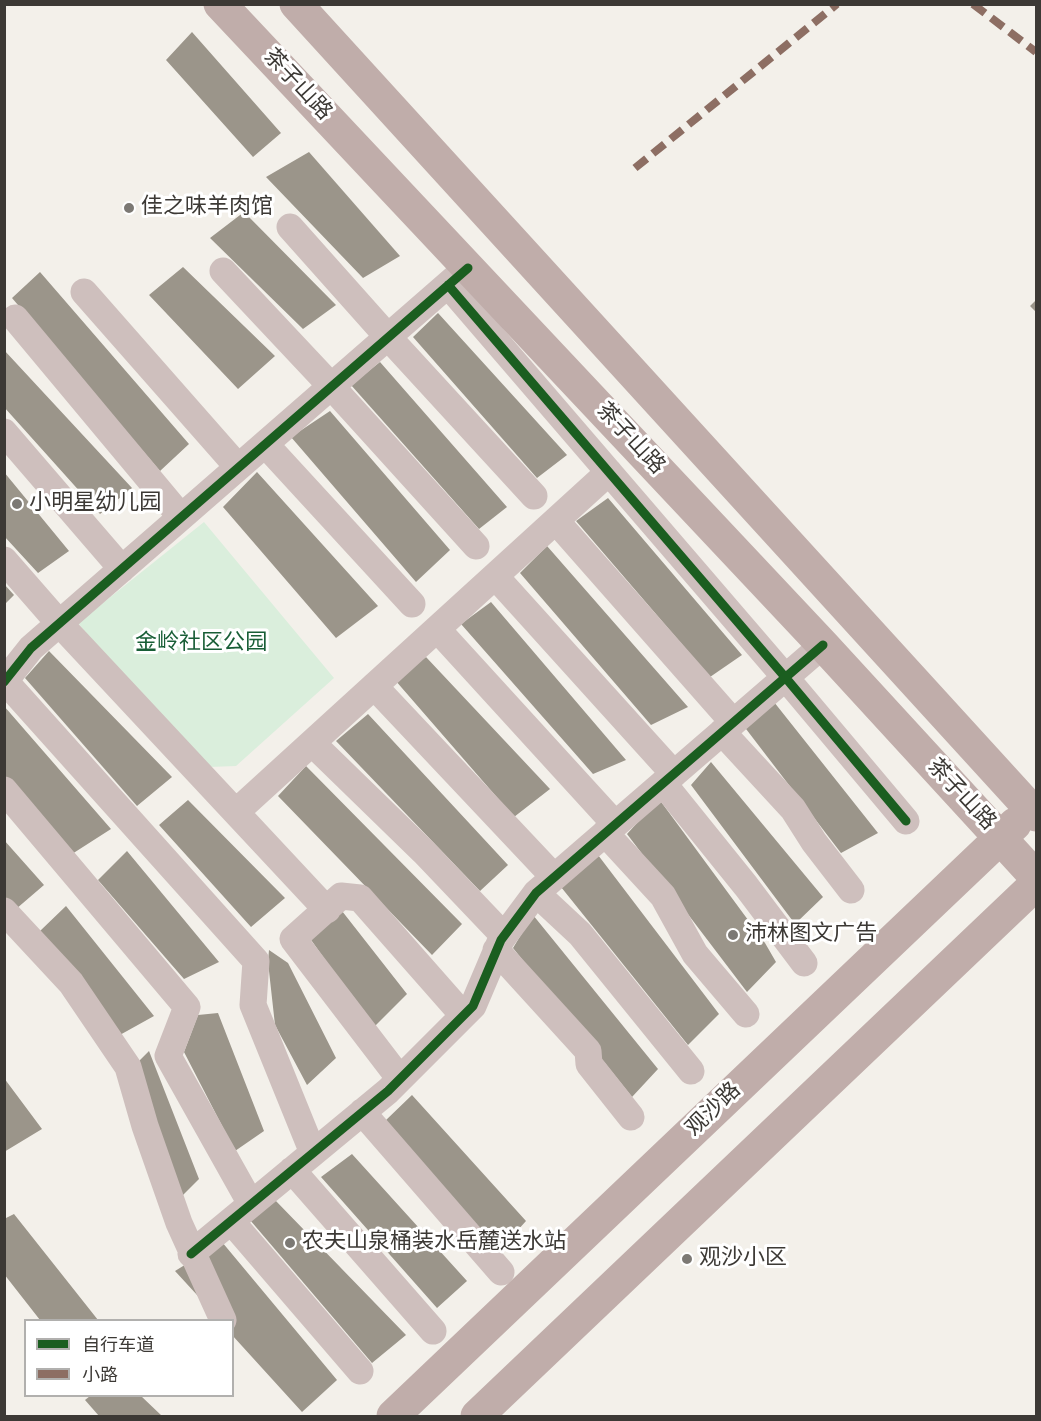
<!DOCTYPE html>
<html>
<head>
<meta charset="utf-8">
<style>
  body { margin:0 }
  #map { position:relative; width:1041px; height:1421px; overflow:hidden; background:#f3f0ea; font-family:Jost,"Noto Sans SC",sans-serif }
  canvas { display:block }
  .frame { position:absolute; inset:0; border:6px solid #3c3935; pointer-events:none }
  .legend { position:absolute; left:24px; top:1319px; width:210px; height:78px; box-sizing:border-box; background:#fff; border:2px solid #b1b0ae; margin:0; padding:8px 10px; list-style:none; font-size:18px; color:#3c3935 }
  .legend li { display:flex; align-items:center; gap:12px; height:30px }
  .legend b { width:30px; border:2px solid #b1b0ae }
</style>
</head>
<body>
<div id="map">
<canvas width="1041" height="1421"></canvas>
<div class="frame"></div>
<ul class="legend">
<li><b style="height:8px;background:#1b5e20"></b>自行车道</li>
<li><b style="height:8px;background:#8d6e63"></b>小路</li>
</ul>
</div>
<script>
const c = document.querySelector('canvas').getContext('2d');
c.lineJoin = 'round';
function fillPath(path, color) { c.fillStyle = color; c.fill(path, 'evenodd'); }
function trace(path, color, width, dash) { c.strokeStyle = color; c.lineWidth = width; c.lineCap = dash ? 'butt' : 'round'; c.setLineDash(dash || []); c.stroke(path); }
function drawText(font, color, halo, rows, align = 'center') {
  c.font = font + ' Jost,"Noto Sans SC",sans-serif'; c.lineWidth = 6; c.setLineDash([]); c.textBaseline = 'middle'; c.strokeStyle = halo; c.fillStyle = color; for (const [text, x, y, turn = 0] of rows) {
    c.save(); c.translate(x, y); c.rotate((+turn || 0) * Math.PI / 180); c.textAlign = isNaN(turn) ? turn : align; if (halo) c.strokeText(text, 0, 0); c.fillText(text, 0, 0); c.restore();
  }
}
const green = new Path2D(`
  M204,522L334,678L236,766L209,767L113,666L78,623Z`);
const building = new Path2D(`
  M192,32L281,133L253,157L166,60Z
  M309,152L400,256L363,278L266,177Z
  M244,212L336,305L303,329L210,238Z
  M183,267L275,356L238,389L149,295Z
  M40,272L189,444L160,471L12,298Z
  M1036,300V312L1030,306Z
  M438,313L567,455L537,478L413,337Z
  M4,350L132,488L100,514L4,407Z
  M380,362L507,507L479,529L351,385Z
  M330,411L450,550L416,582L291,437Z
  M4,472L69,551L38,573L4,536Z
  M257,472L378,606L336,638L223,507Z
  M608,498L742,655L710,677L576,521Z
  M547,546L688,707L651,725L520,573Z
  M4,584L14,595L4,605Z
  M491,602L626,760L593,774L461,624Z
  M49,651L172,777L137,806L25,678Z
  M426,657L550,789L514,817L395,680Z
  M774,702L878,833L841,853L743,725Z
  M4,706L111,829L72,854L4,776Z
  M368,714L508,865L480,891L336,741Z
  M711,762L823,897L795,924L691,785Z
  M306,766L462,924L432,955L278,796Z
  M659,799L765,943L776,962L747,992L627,834Z
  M188,800L285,898L251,927L159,825Z
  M4,840L44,885L16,909L4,896Z
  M127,851L219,962L184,979L98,880Z
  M598,855L719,1014L688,1045L561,887Z
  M66,906L154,1016L118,1036L40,931Z
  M342,911L407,994L373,1028L309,937Z
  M533,915L658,1069L632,1097L513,948Z
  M269,950L288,963L336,1058L307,1085L275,1025L268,962Z
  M218,1013L264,1131L235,1151L184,1052L198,1015Z
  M149,1051L199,1179L180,1198L138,1062Z
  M4,1078L42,1129L4,1152Z
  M412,1095L526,1221L498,1252L385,1121Z
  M352,1154L467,1281L437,1308L321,1177Z
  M275,1200L406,1335L372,1363L250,1220Z
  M14,1214L98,1320H40L4,1274V1219Z
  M222,1242L337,1380L302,1412L232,1335V1320H220L175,1271Z
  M90,1396H141L162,1416H99L85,1400Z`);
const minor = new Path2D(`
  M290,227L388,337L534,496
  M223,271L331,386L476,546
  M448,285L785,677L906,821
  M84,292L238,467
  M15,318L181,517
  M4,432L122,569
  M265,444L412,604
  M556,521L733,722
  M4,560L59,623L327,910
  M495,576L674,774
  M437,629L615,824
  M4,680L256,961L253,1005L313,1153
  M4,682L31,648L460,274
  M374,686L554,877
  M722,732L793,809L814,842L851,890
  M312,743L424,852L504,936
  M663,783L746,886L804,963
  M4,790L187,1007L168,1056L251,1204
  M236,812L609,472
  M605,833L663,896L695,954L746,1014
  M536,893L580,934L691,1071
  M4,911L71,983L128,1067L145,1126L179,1223L223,1320
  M496,950L588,1051L589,1064L631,1117
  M400,1079L293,939L341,896L360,898L463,1015
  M362,1112L501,1272
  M292,1170L433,1331
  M231,1221L360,1371
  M191,1254L388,1091L473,1006L501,940L536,893L823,645`);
const major = new Path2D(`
  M220,4L823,645L1036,877
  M296,4L1036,815
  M393,1416L1015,824
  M477,1416L1036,884`);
const quiet = new Path2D(`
  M973,4L1036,52
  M635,168L837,4`);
const cycleway = new Path2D(`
  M448,285L785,677L906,821
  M4,682L31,648L468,268
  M191,1254L388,1091L473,1006L501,940L536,893L823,645`);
const markers = [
  [129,208,6,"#7c7974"],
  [17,504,6,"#7c7974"],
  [733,935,6,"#7c7974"],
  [290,1243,6,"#7c7974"],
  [687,1259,6,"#7c7974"]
];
const streetNames = [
  ["茶子山路",297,85,47],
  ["茶子山路",630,439,47],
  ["茶子山路",961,795,47],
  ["观沙路",714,1110,-44]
];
const poiNames = [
  ["佳之味羊肉馆",141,208],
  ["小明星幼儿园",29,504],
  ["沛林图文广告",745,935],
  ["农夫山泉桶装水岳麓送水站",302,1243],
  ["观沙小区",699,1259]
];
const parkNames = [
  ["金岭社区公园",201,644]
];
fillPath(green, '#daeedc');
fillPath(building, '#9b958a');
trace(minor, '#cebfbd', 27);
trace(major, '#c0adaa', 33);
trace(quiet, '#8d6e63', 8, [15, 8]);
trace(cycleway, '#1b5e20', 9);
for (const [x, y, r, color] of markers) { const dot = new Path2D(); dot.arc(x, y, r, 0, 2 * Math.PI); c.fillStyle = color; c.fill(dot); trace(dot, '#fff', 2); }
drawText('22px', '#3c3935', '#fff', streetNames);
drawText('22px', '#3c3935', '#fff', poiNames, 'left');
drawText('22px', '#185e36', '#fff', parkNames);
</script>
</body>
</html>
